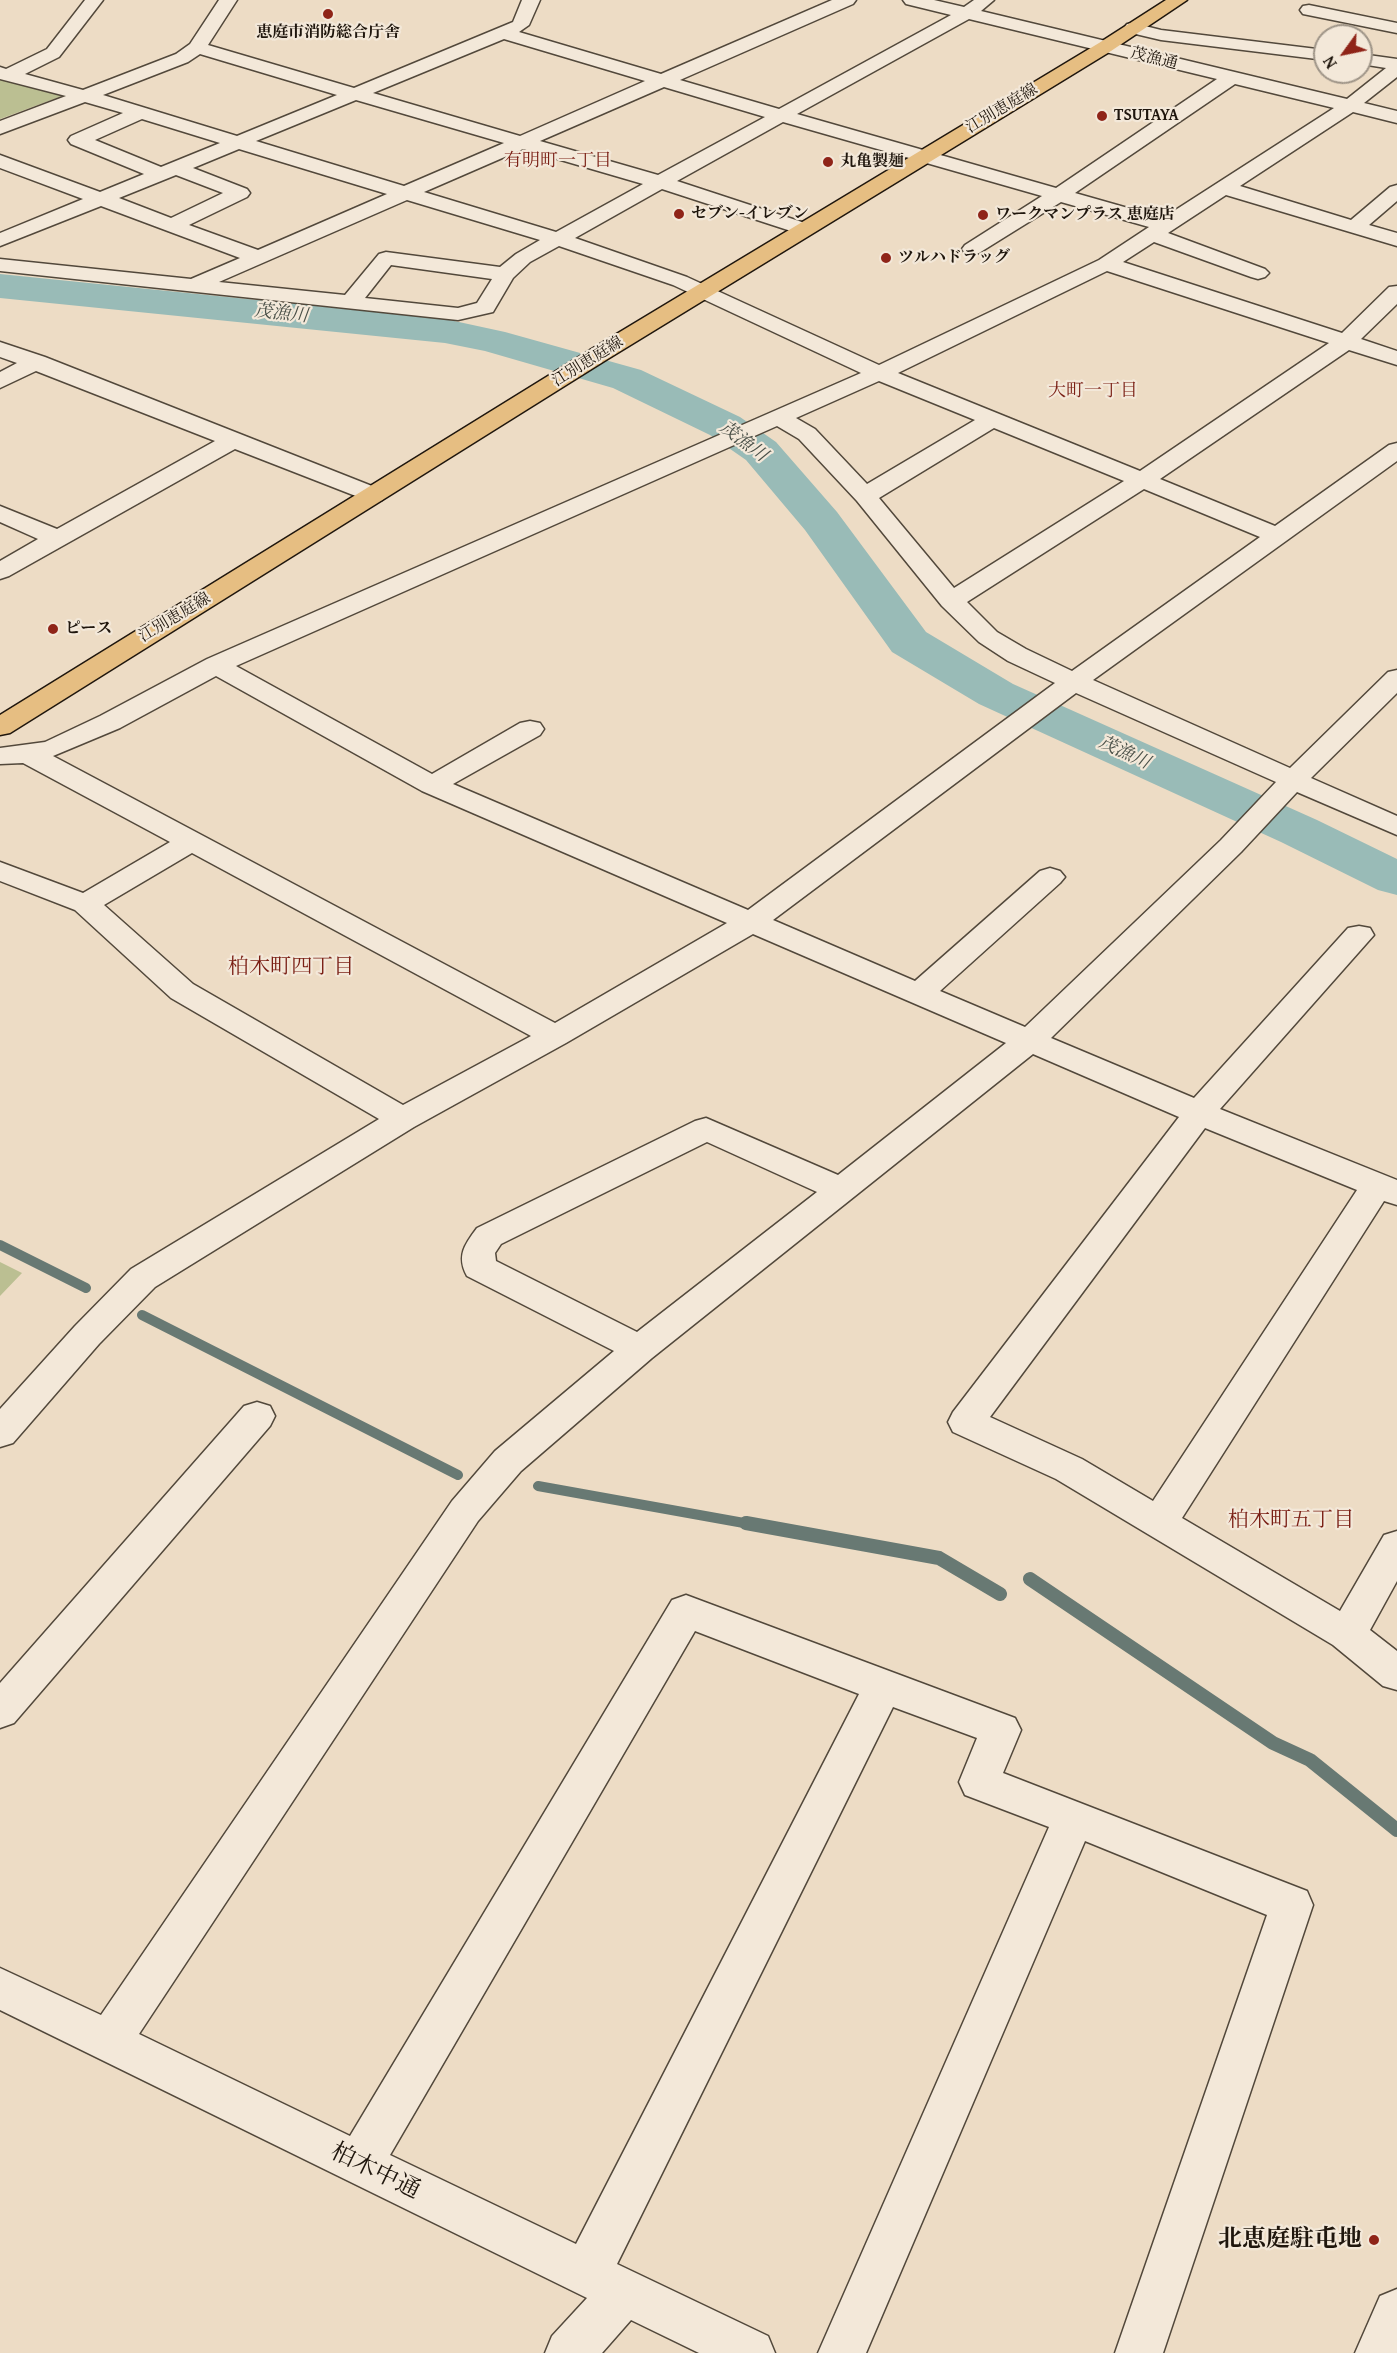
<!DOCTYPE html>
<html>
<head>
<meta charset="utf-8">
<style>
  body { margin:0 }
  #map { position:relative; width:1397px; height:2353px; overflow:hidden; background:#eddcc5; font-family:"Gentium Book Plus",serif }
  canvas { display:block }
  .north { position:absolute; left:1313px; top:24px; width:60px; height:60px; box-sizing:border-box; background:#f3e8d9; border:2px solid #9e9487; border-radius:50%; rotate:237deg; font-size:16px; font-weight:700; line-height:24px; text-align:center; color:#1f160d }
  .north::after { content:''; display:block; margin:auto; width:21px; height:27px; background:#8f2418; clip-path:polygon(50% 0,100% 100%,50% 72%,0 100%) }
</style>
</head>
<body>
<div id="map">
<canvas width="1397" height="2353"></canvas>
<div class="north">N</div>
</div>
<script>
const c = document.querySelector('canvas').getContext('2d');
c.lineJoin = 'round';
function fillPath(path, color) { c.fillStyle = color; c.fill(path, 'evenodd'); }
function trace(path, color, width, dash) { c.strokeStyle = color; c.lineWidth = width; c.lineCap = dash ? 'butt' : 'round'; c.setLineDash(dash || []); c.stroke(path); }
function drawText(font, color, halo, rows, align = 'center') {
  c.font = font + ' "Gentium Book Plus","Noto Serif JP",serif'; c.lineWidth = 4.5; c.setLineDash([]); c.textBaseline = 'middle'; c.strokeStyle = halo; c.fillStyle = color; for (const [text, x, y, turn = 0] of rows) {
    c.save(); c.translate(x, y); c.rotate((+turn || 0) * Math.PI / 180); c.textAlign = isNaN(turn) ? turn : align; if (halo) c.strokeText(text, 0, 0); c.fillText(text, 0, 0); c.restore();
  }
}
const green = new Path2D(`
  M0,76L58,91L62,96L0,119Z
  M0,1262L22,1273L0,1296Z`);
const streamFar1 = new Path2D(`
  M0,1245L86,1288
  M142,1315L458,1475
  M538,1486L755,1525`);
const stream = new Path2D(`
  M746,1523L939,1558L1000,1594
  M1030,1579L1273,1743L1310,1760L1397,1830`);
const river = new Path2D(`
  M0,274L445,319L505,332L641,370L740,417L776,442L837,512L926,632L1013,684L1317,820L1397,859V895L1378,890L1281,842L979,704L892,652L805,530L746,460L710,435L613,388L485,351L445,343L0,298Z`);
const minor = new Path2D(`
  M85,0H103L59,57L25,74L83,90L176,54L190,44L219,0H237L208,45L354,88L513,22L522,0H540L529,25L519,32L661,74L832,0H856L853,4L680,80L779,109L951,15L906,4L903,0H934L964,7L974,0H994L981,11L1347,99L1386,68L1361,64V54L1397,59V77L1364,103L1397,111V123L1353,112L1240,186L1351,220L1390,187L1397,185V201L1369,225L1397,233V246L1226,195L1168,233L1265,269L1269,273L1265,277L1258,279L1251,277L1154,242L1123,262L1342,333L1389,287L1397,286V304L1361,339L1397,351V365L1349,350L1160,479L1275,526L1389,445L1397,443V461L1093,680L1290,768L1388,672L1397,670V693L1311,778L1397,816V835L1297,792L1241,852L1051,1038L1194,1098L1348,928L1359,926L1370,928L1374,935L1220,1109L1397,1180V1205L1384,1201L1182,1518L1340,1611L1384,1535L1397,1531V1581L1370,1630L1397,1651V1690L1383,1686L1333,1645L1056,1479L953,1432L948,1422L953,1412L1179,1117L1033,1054L652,1358L521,1471L478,1521L139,2034L350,2136L672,1600L686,1595L1015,1718L1021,1730L1003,1773L1307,1891L1313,1905L1163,2353H1115L1267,1915L1085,1841L866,2353H818L1049,1827L965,1795L959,1782L977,1738L893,1707L617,2264L768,2336L775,2353H699L631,2320L602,2353H545L552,2336L587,2298L0,2010V1968L101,2015L452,1501L495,1451L614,1351L467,1276C456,1256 465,1244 477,1228L695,1121L706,1118L838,1175L1006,1043L753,934L566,1043L414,1127L155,1287L99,1344L13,1443L0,1447V1409L75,1326L131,1269L379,1119L171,998L75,910L0,881V862L83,893L170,842L23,763L0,764V748L45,742L100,716L207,659L861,373L673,285L559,246L530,262L513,278L493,312L458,320L0,271V259L191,279L240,258L101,206L0,246V233L83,199L0,168V155L100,192L144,174L71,144L68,140L71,136L123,113L85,102L0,134V121L66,96L0,79V67L6,69L47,49ZM969,19L1217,79L1056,188L797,114ZM504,39L645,81L520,136L373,93ZM200,54L337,95L237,136L103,95L188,62ZM1235,84L1334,108L1163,218L1075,193ZM664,87L765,117L658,175L540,141ZM356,100L504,143L404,186L256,141ZM142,119L220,143L161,167L95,140ZM783,122L1042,196L965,245L962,249L965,253L972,255L979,253L1061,202L1149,227L1099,260L879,365L687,277L575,238L662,189L797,233L804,235L811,233L814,229L811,225L677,181ZM239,149L387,194L258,250L189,225L247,197L250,193L247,189L193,168ZM523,149L643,184L556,232L424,192ZM176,175L223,193L171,218L119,198ZM407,200L540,240L516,254L500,267L386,252L379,254L345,295L219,282ZM391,265L492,279L477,303L458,308L365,298ZM1107,271L1329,343L1140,471L898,373ZM879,381L975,420L867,484L815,429L796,418ZM777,426L799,439L857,501L942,606L979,642L1008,661L1055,683L748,910L453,784L540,735L544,729L540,723L530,721L520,723L432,774L236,666ZM994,428L1124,481L954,588L879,498ZM1144,489L1260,537L1072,671L1026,649L997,632L967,602ZM216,676L422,791L727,923L555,1023L53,756L120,728ZM1076,693L1276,782L1221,840L1025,1027L940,991L1060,883L1065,877L1060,871L1050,868L1040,871L915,981L773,920ZM192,853L531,1036L403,1105L193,984L104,905ZM1205,1128L1357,1190L1153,1501L1082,1459L990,1417ZM707,1142L817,1192L637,1332L496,1261L495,1253L501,1244ZM695,1631L859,1694L576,2244L390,2155Z
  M1309,5L1397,23V33L1303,14L1300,10L1303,6Z
  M1133,23L1161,30L1325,50V60L1161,40L1127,32L1124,28L1127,24Z
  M0,342L45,357L382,490L386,495L382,500L374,502L366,500L235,449L9,576L0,579V561L38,539L0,522V506L57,529L215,441L36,371L0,388V372L17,363L0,357Z
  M257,1402L270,1406L275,1416L270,1426L14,1723L0,1728V1683L244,1406Z
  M1397,2289V2353H1355L1380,2296Z`);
const major = new Path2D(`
  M1166,0H1187L1111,51L606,360L10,733L0,735V715L590,350L1099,43Z`);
const markers = [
  [328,14,6,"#8f2418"],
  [1102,116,6,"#8f2418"],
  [828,162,6,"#8f2418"],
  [679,214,6,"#8f2418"],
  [983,215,6,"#8f2418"],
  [886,258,6,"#8f2418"],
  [53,629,6,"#8f2418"],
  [1374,2240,6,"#8f2418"]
];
const farPoinames = [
  ["恵庭市消防総合庁舎",328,33,"center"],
  ["TSUTAYA",1114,116],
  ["丸亀製麺",840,162],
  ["セブン-イレブン",691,214],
  ["ワークマンプラス 恵庭店",995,215],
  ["ツルハドラッグ",898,258],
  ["ピース",65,629]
];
const farStreetnames = [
  ["茂漁通",1154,59,14],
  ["江別恵庭線",1002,109,-31],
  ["江別恵庭線",588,362,-32],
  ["江別恵庭線",175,618,-31]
];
const farNeighbourhoodnames = [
  ["有明町一丁目",558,161],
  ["大町一丁目",1093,391]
];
const farWaternames = [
  ["茂漁川",281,314,6],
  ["茂漁川",743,442,37],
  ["茂漁川",1124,753,25]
];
const neighbourhoodNames = [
  ["柏木町四丁目",291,968],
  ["柏木町五丁目",1291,1521]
];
const nearStreetnames = [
  ["柏木中通",375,2172,26]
];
const nearPoinames = [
  ["北恵庭駐屯地",1362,2240]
];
fillPath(green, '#bbbf92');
trace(streamFar1, '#687973', 10);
trace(stream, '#687973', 14);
fillPath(river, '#99bbb7');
trace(minor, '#52483b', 3);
trace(major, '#1f160d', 3);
fillPath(minor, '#f3e8d9');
fillPath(major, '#e6be82');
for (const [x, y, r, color] of markers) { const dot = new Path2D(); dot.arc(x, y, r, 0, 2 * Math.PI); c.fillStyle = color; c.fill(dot); trace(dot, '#f3e8d9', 2); }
drawText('bold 16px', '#1f160d', '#f3e8d9', farPoinames, 'left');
drawText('16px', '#1f160d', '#f3e8d9', farStreetnames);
drawText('18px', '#7a1f14', '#f3e8d9', farNeighbourhoodnames);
drawText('italic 18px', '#4a5048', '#f3e8d9', farWaternames);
drawText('21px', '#7a1f14', '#f3e8d9', neighbourhoodNames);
drawText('24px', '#1f160d', '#f3e8d9', nearStreetnames);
drawText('bold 24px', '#1f160d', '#f3e8d9', nearPoinames, 'right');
</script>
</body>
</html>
